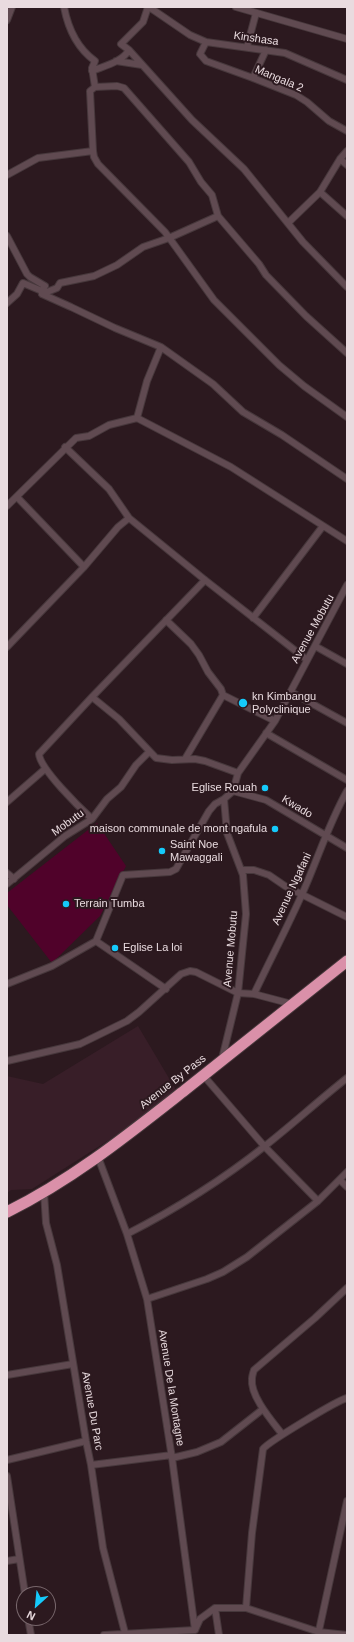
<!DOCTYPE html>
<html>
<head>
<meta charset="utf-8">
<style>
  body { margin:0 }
  #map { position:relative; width:354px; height:1642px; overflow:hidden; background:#2c191f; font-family:Arial,sans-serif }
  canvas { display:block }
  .frame { position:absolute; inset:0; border:8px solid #e9dbdf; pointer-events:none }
  .north { position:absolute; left:16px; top:1586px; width:40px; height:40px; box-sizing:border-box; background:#2c191f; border:1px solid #78676c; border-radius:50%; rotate:207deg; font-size:11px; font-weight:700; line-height:16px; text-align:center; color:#e9dbdf }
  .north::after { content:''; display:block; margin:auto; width:14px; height:18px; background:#15cafb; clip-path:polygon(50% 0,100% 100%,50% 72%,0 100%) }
</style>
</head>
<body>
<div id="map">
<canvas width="354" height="1642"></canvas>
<div class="frame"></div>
<div class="north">N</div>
</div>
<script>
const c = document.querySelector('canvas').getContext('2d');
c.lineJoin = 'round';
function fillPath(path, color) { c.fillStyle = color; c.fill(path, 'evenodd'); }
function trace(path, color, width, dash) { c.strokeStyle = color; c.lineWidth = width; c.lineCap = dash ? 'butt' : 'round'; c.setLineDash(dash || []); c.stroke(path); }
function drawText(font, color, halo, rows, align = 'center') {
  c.font = font + ' Arial,sans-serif'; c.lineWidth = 4; c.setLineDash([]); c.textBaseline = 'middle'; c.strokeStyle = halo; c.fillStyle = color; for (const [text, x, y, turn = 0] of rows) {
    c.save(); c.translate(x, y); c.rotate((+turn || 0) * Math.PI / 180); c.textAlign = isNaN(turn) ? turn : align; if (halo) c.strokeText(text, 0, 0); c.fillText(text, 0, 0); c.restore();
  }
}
const built = new Path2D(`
  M138,1026L176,1090L164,1101L109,1140L32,1189L11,1190L7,1193V1076L43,1084Z`);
const green = new Path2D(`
  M97,823L126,866L100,916L52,963L7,905V893Z`);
const street = new Path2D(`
  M64,7C68,28 77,48 95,61L92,68L95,87
  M149,7L190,35L206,42L285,53L347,80
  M236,7L347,39
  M7,20L12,7
  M206,42L200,54L206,61L253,78L296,95L307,102L329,121L347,131
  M247,47L256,13
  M129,50L192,120L244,169L303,242L347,287
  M116,61L142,65
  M92,71C104,66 122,62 129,50L121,44L143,22L148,7
  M253,78L266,50
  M340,159L347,165
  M7,175L38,158L93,151
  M320,192L347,216
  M288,223L320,192L340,159L347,151
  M7,236L27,274L30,277L45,286L42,291L23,283L17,294L7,303
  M42,294L71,307L115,328L161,347L213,384L243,412L282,435L347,479
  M42,294L57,288L60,283L94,276L117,265L143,247L169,238L218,216
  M347,353L306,316L266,275L259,264L218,216L212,195L201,182L189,162L124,88L117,86L95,87L90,91L93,151L94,157L98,164L165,232L214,300L279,365L304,386L347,417
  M137,418L231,467L347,541
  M137,418L147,381L161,347
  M65,447L109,489L129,518L205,580L306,659
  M17,497L84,567
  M7,506L76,438L89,436L109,425L137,418
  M253,618L323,526
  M166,620L191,644L199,655L208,672L221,689L223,695L275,721
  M315,646L347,664
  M7,647L84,567L118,527L129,518
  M291,692L347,723
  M92,697L119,719L156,758L172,760L195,759L205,761L238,773
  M266,733L347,780
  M185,759L223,695
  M233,791L266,800L347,848
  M7,802L45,769
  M92,819C80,808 40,769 39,754L92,697L205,580
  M242,870H254L269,875L285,886L347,917
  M7,873L14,879
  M7,884L65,836L92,819L107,799L121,787L136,765L149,752
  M96,941L166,989
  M7,984L52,966L96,941L123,875L170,872L176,869L209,811L215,804L224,799
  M254,994C270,960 288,926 303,892C318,858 329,823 347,791
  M222,1059L238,993L246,914L243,875L227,833L224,799L233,791L238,773L275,721L347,585
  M7,1061L80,1044L127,1021L139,1012L181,974L190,971L196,972L238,993L254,994L292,1004
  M203,1075L265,1147L318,1201
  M98,1157L127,1234L147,1299L172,1458L195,1630
  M340,1180L347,1187
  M44,1192L46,1223L57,1265L86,1441L91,1465L103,1548L125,1633
  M127,1234C176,1209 222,1180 265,1146C293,1124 319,1100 347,1078
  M147,1299L207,1279L223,1272L247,1257L318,1201L347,1172
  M7,1375L73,1364
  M282,1434C272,1421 250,1396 252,1379C252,1377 253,1373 254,1370L315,1318L347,1288
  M172,1458L197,1452L221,1442L263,1409
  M7,1460L86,1441
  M91,1465L172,1455
  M7,1476L25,1594
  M7,1561L19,1559
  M215,1608L219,1635
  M246,1608L252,1533L263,1449C268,1442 338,1400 347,1398
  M28,1618L31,1635
  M104,1635L195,1630L200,1619L215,1608H246L319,1632L347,1635
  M318,1635L347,1501`);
const highway = new Path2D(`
  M7,1212C72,1180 129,1134 185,1090C239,1047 293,1004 347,961`);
const markers = [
  [243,703,5,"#15cafb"],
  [265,788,4,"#15cafb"],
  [275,829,4,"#15cafb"],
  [162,851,4,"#15cafb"],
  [66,904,4,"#15cafb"],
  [115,948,4,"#15cafb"]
];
const streetNames = [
  ["Kinshasa",256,39,8],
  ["Mangala 2",279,79,23],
  ["Avenue Mobutu",313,629,-61],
  ["Kwado",297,807,31],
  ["Mobutu",68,823,-36],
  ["Avenue Ngafani",292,889,-65],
  ["Avenue Mobutu",231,949,-85],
  ["Avenue By Pass",173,1082,-38],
  ["Avenue De la Montagne",171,1388,81],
  ["Avenue Du Parc",92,1411,80]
];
const poiNames = [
  ["kn Kimbangu",252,697],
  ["Polyclinique",252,710],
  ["Eglise Rouah",257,788,"right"],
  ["maison communale de mont ngafula",267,829,"right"],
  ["Saint Noe",170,845],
  ["Mawaggali",170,858],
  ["Terrain Tumba",74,904],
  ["Eglise La loi",123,948]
];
fillPath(built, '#381e28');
fillPath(green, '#50022a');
trace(street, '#47383c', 8);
trace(highway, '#47383c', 13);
trace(street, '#604a51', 6);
trace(highway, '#da90a9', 11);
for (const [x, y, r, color] of markers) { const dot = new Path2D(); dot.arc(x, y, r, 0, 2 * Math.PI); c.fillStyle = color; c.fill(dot); trace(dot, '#2c191f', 1.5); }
drawText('11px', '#e9dbdf', '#2c191f', streetNames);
drawText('11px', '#e9dbdf', '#2c191f', poiNames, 'left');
</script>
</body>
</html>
